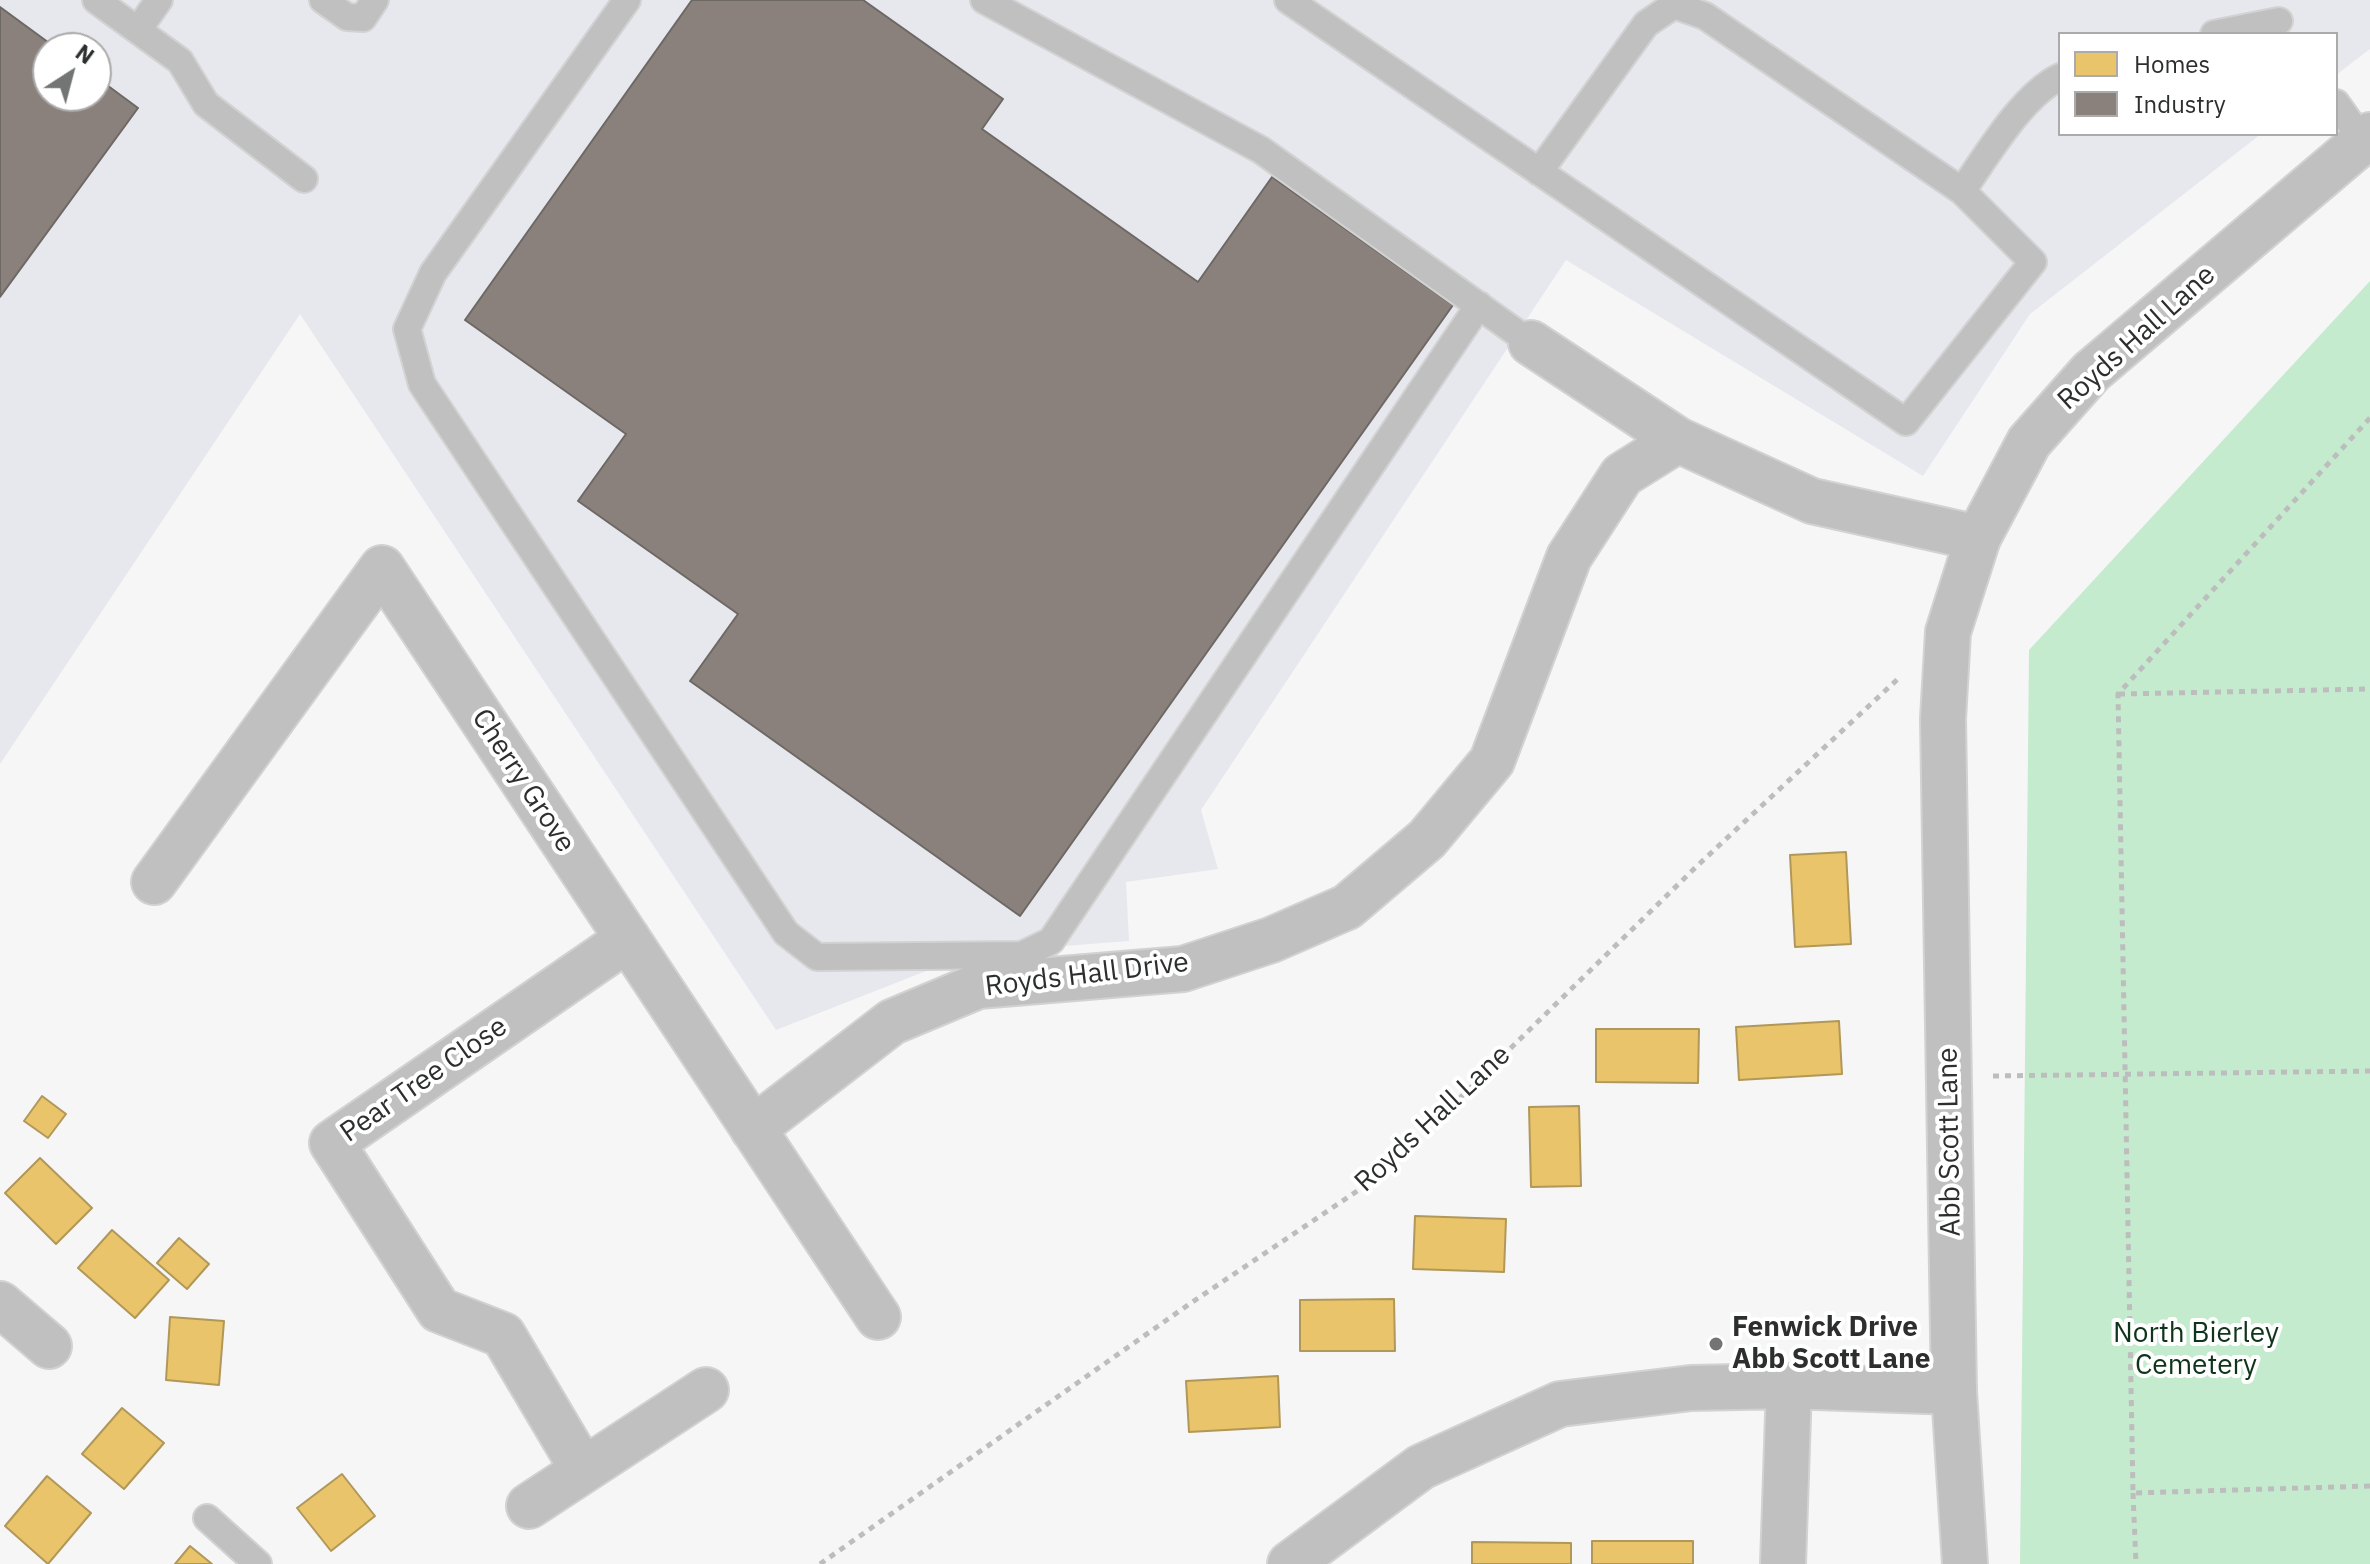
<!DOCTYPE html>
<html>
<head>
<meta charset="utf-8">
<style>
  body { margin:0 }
  #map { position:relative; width:2370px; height:1564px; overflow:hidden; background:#f6f6f7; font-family:"IBM Plex Sans",sans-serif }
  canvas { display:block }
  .legend { position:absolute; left:2058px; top:32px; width:280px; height:104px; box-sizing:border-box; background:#fff; border:2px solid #ababab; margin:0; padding:10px 14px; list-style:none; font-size:24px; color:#2d2e2e }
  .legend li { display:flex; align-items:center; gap:16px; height:40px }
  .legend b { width:40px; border:2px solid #ababab }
  .north { position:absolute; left:32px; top:32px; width:80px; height:80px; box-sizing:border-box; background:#fff; border:2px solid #ababab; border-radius:50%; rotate:36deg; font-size:22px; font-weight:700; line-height:32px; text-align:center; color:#2d2e2e }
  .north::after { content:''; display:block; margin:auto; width:28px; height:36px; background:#737474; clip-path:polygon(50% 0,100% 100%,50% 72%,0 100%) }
</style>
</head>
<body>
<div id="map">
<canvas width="2370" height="1564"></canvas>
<ul class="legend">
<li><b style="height:22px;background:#e9c46a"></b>Homes</li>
<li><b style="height:22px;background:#8a817c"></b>Industry</li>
</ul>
<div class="north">N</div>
</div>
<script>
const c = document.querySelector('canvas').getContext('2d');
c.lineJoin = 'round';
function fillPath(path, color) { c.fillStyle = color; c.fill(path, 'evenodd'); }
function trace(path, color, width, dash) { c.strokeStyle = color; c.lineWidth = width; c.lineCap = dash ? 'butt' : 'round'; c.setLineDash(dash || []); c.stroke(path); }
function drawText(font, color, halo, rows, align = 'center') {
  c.font = font + ' "IBM Plex Sans",sans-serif'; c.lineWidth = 8; c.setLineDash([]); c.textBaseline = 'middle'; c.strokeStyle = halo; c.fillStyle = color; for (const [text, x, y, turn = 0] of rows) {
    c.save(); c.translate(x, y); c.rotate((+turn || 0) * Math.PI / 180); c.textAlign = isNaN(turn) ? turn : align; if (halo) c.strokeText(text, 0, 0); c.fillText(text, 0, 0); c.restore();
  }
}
const built = new Path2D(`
  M0,0H2370V49L2336,75V34H2060V134H2261L2030,314L1923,476L1566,260L1201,810L1218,869L1126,882L1129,941L972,953L776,1030L300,314L0,764ZM48,48H96V96H48Z`);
const green = new Path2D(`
  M2370,281V1564H2020L2029,650Z`);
const homes = new Path2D(`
  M1846,852L1851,944L1795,947L1790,855Z
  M1839,1021L1842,1074L1739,1080L1736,1027Z
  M1596,1029H1699L1698,1083L1596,1082Z
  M42,1096L66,1114L48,1138L24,1121Z
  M1579,1106L1581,1186L1531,1187L1529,1107Z
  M40,1158L92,1208L56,1244L5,1193Z
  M1415,1216L1506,1219L1504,1272L1413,1269Z
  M112,1230L169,1280L135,1318L78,1268Z
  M179,1238L209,1264L187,1289L157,1263Z
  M1394,1299L1395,1351H1300V1300Z
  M170,1317L224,1321L219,1385L166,1380Z
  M1278,1376L1280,1427L1189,1432L1186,1381Z
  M122,1408L164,1443L124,1489L82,1454Z
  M342,1474L375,1516L331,1551L297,1508Z
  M47,1476L91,1513L48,1564L5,1526Z
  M1592,1541H1693V1564H1592Z
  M1472,1542L1571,1543V1564H1472Z
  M190,1546L212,1564H175Z`);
const industry = new Path2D(`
  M692,0H863L1003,99L982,129L1198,282L1272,177L1453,305L1020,916L690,681L738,614L578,501L626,434L465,320Z
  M0,7L56,48H48V96H96V77L138,108L0,297Z`);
const path = new Path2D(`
  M2370,418L2118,694L2133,1493L2370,1486
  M2119,694L2370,689
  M1993,1076L2370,1071
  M2133,1493L2136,1564
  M820,1564L1188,1305L1381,1175L1697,866L1901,676`);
const service = new Path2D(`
  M96,0L180,61L206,104L304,179
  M323,0L347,17L363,18L375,0
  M627,0L433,273L407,329L422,384L786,933L817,957L1022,955L1051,941L1479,305
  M984,0L1261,150L1531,343
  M1288,0L1906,422L2033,262L1962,191C1986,157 2022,95 2060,77
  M138,30L159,0
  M2214,34L2279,21
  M2336,103L2363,141
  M1539,172L1646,24L1674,5L1705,16L1962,191
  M207,1518L258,1564`);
const minor = new Path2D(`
  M1531,343L1678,440L1812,501L1978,538
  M154,882L382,568L878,1317
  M753,1129L892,1022L978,986L1183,969L1271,940L1347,907L1427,839L1492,761L1569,557L1622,475L1678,440
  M0,1304L49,1346
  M583,1470L503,1335L439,1310L332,1143L628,939
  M529,1506L706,1390
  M1290,1564L1421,1467L1560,1404L1691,1388L1789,1386L1954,1392
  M1783,1564L1789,1386`);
const tertiary = new Path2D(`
  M1965,1564L1954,1392L1943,719L1948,632L1978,538L2029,442L2091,372L2370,135`);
const markers = [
  [1716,1344,8,"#737474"]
];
const streetNames = [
  ["Royds Hall Lane",2137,338,-42],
  ["Cherry Grove",523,781,57],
  ["Royds Hall Drive",1087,975,-7],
  ["Pear Tree Close",424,1080,-35],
  ["Royds Hall Lane",1433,1119,-43],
  ["Abb Scott Lane",1950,1142,-91]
];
const poiNames = [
  ["Fenwick Drive",1732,1328],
  ["Abb Scott Lane",1732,1360]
];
const parkNames = [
  ["North Bierley",2196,1334],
  ["Cemetery",2196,1366]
];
fillPath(built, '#e6e8ed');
fillPath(green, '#c5ebce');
fillPath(homes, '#e9c46a');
trace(homes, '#b19758', 2);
fillPath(industry, '#8a817c');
trace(industry, '#6e6865', 2);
trace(service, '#d2d2d3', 30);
trace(minor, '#d2d2d3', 48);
trace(tertiary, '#d2d2d3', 48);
trace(path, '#bdbdbe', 5, [6, 6]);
trace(service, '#c0c0c0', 26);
trace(minor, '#c0c0c0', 44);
trace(tertiary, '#c0c0c0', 44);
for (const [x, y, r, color] of markers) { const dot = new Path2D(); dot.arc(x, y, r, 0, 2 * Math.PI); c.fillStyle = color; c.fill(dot); trace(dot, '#fff', 3); }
drawText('28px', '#2d2e2e', '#fff', streetNames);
drawText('bold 28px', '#2d2e2e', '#fff', poiNames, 'left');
drawText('28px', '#0f341a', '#fff', parkNames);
</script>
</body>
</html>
